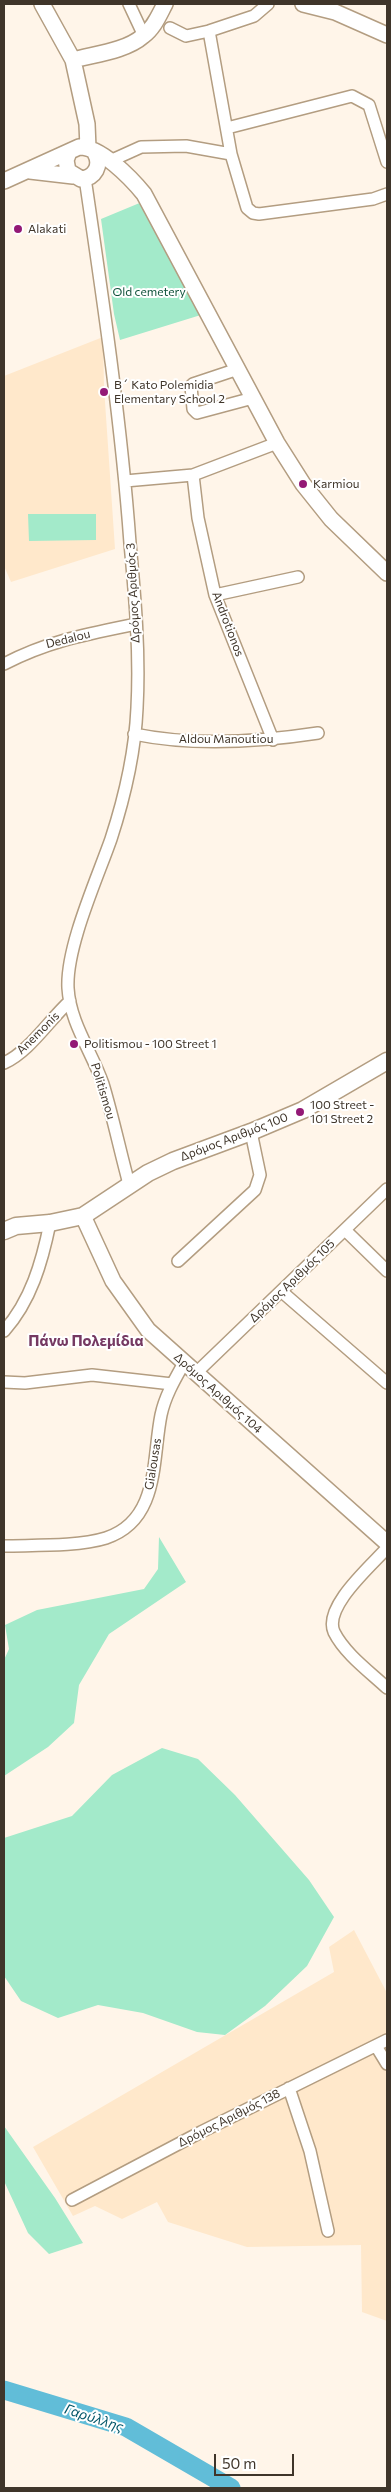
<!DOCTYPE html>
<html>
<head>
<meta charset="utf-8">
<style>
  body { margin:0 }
  #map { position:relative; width:391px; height:2492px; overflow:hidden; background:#fff5e9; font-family:Commissioner,sans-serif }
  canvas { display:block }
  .frame { position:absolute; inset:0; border:5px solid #3f352a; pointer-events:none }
  .scale { position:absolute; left:214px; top:2454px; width:80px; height:22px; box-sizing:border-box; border:2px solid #3f352a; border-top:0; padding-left:6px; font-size:15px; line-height:18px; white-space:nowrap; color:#3f352a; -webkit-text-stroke:4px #fff; paint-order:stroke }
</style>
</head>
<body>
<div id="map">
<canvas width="391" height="2492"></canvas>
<div class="frame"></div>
<div class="scale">50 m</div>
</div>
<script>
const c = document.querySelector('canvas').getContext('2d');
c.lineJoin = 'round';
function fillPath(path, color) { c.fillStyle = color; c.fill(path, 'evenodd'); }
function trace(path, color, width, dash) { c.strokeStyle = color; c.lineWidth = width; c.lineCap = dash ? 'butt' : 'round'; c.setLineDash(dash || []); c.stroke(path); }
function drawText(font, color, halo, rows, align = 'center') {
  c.font = font + ' Commissioner,sans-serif'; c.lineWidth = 4; c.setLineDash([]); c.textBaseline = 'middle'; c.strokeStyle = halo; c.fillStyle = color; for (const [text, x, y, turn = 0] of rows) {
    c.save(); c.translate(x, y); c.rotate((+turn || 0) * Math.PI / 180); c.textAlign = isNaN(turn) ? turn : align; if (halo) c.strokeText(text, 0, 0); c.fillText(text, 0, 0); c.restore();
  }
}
const built = new Path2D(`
  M103,337L104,387L115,549L11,582L4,566V376Z
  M354,1930L387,1993V2321L362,2312L361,2245L247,2247L168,2222L157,2202L122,2219L95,2206L73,2216L33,2147L334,1972L329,1947Z`);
const green = new Path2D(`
  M142,202L204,314L120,340L114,314L101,219Z
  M28,514H96V540L29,541Z
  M159,1537L186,1582L109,1634L79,1685L74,1723L48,1747L4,1776V1660L9,1649L5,1625L37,1610L144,1589L158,1569Z
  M162,1748L198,1759L235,1795L309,1880L334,1917L307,1966L265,2006L225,2035L197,2032L143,2013L98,2005L58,2018L21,2001L4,1976V1838L72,1816L112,1775Z
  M4,2126L55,2198L83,2243L49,2254L28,2233L4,2181Z`);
const river = new Path2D(`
  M4,2390L126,2427L231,2488`);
const minor = new Path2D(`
  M129,4L144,36
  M170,28L186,36L209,31L254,16L268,4
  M209,31L231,154L247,208L253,213L259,214L373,199L387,194
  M227,128L352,96L369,105L387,162
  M110,161L141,147L186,146L231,154
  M85,178C103,300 121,420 130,543C135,597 140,653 137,708C135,754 125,796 111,839C97,879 66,947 68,988C70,1023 92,1052 103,1084C113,1117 120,1151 129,1184
  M238,369L193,384L191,386L193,409L197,413L253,398
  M193,475L198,518L215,595L273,740
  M125,481L193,475L277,443
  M215,595L298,577
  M4,664C48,641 87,634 136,624
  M134,734C192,746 259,742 318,733
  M4,1063C29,1052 49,1020 70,1001
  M345,1230L387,1271
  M178,1261L255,1190L260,1175L251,1132
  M281,1291L387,1383
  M4,1331C31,1301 42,1262 50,1223
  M196,1373L387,1189
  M4,1382L25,1383L92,1375L172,1384
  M4,1546C34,1545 77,1547 106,1538C160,1520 152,1459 161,1415C165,1396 175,1379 184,1363
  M387,1548C371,1566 323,1607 334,1632C345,1654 370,1672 387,1688
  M376,2046L387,2064
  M289,2088L310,2151L328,2231
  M72,2200L201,2132L387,2040`);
const tertiary = new Path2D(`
  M42,4L73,60L87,124L88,148
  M303,4L335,12L387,35
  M73,60C95,54 126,51 143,36C154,28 159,15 165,4
  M69,152L66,160L68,171L81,179C95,178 102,165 95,153
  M30,171L73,176
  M4,181L79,147C100,146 131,178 144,194L277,443L303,484L331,519L387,573
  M83,1216L113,1281L148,1330L387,1543`);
const secondary = new Path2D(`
  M4,1231L16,1226L50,1223L83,1216L148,1173L173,1161L251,1132L303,1110L387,1061`);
const markers = [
  [18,229,5,"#931976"],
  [104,392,5,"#931976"],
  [303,484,5,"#931976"],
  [74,1044,5,"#931976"],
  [300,1112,5,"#931976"]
];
const poiNames = [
  ["Alakati",28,229],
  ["B´ Kato Polemidia",114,385],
  ["Elementary School 2",114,399],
  ["Karmiou",313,484],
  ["Politismou - 100 Street 1",84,1044],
  ["100 Street -",310,1105],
  ["101 Street 2",310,1119]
];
const parkNames = [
  ["Old cemetery",149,292]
];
const streetNames = [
  ["Δρόμος Αριθμός 3",133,593,-93],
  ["Androtionos",228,624,69],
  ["Dedalou",68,639,-14],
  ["Aldou Manoutiou",226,739],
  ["Anemonis",38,1033,-45],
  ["Politismou",103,1091,73],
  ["Δρόμος Αριθμός 100",234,1137,-21],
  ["Δρόμος Αριθμός 105",292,1281,-44],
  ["Δρόμος Αριθμός 104",218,1393,42],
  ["Gialousas",153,1464,-81],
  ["Δρόμος Αριθμός 138",229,2118,-27]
];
const waterNames = [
  ["Γαρύλλης",94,2418,18]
];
const quarterNames = [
  ["Πάνω Πολεμίδια",86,1341]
];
fillPath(built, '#ffe8cb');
fillPath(green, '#a3eaca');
trace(river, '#61bdd8', 19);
trace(minor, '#b39d81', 14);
trace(tertiary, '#b39d81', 18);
trace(secondary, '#b39d81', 19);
trace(minor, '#fff', 11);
trace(tertiary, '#fff', 15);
trace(secondary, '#fff', 16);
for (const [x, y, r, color] of markers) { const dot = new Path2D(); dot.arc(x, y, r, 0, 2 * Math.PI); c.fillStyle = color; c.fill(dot); trace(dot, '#fff', 2); }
drawText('12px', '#3f352a', '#fff', poiNames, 'left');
drawText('12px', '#0e513a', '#fff', parkNames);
drawText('12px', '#3f352a', '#fff', streetNames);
drawText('italic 14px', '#015568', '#fff', waterNames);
drawText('bold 15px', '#753962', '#fff', quarterNames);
</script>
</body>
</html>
